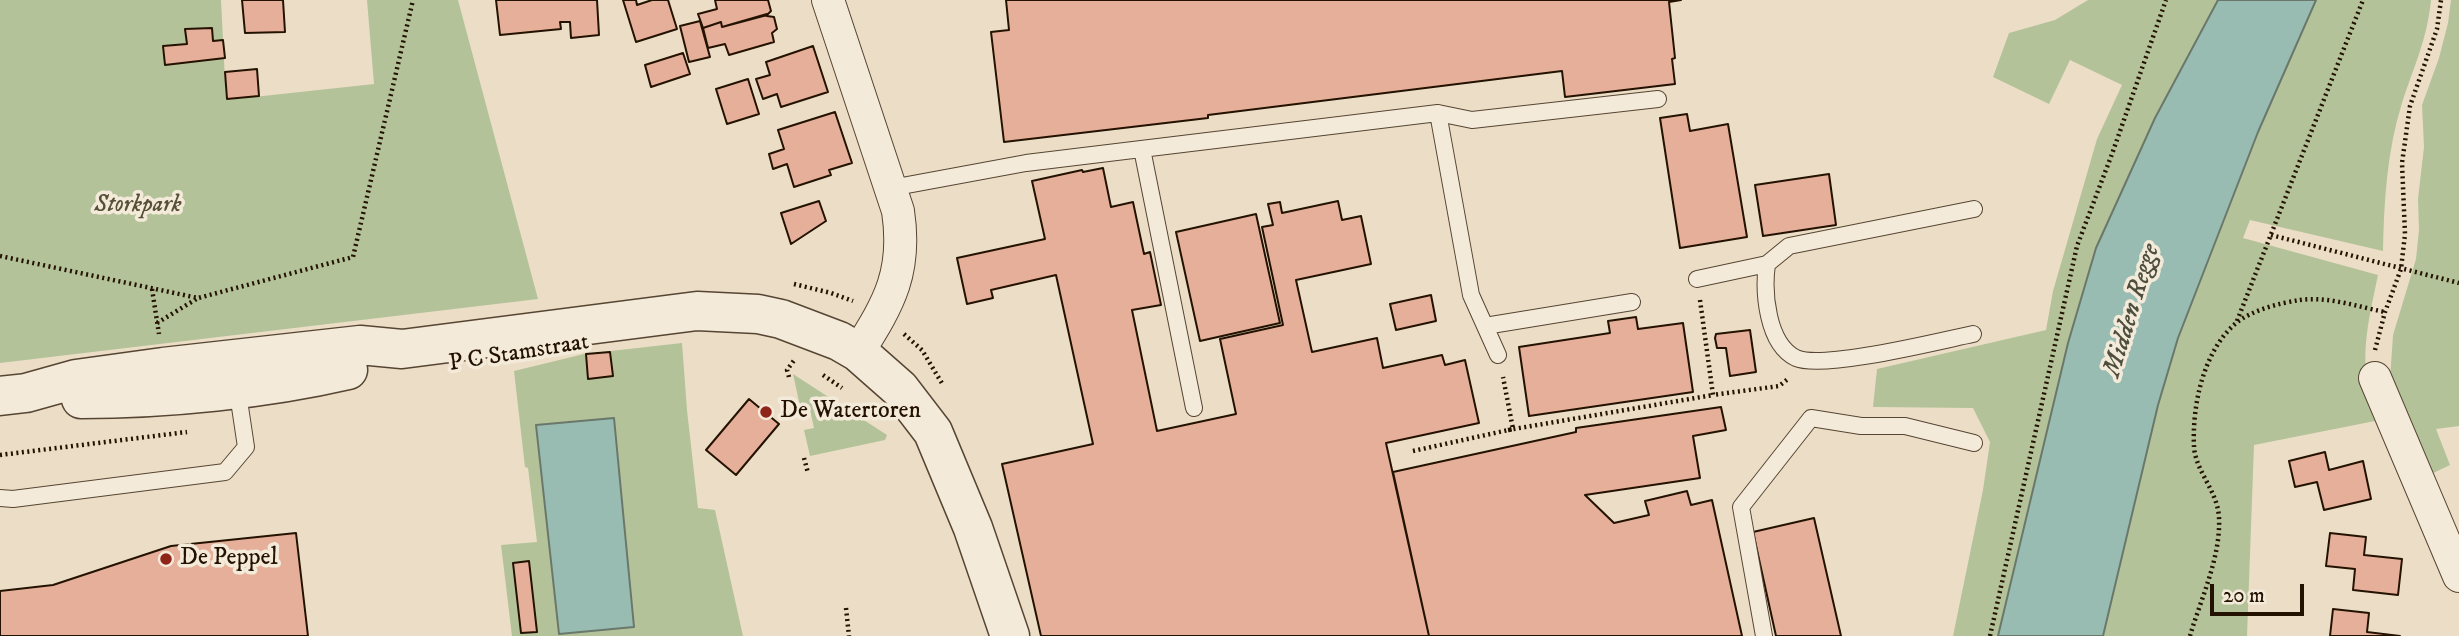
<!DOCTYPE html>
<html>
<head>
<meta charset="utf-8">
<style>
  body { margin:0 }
  #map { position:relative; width:2459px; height:636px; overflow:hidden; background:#ecdec6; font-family:"IM FELL DW Pica",serif }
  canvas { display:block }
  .scale { position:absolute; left:2210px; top:584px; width:94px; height:32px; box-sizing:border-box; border:4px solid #241200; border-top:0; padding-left:9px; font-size:21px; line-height:24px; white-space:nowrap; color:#241200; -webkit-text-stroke:5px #f3eada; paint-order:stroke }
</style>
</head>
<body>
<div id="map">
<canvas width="2459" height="636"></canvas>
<div class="scale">20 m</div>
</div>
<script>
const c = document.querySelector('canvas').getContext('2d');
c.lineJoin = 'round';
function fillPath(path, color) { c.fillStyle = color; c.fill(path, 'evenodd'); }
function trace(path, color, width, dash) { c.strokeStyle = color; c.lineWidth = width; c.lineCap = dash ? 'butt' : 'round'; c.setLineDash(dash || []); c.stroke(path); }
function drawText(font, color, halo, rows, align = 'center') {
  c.font = font + ' "IM FELL DW Pica",serif'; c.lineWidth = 7; c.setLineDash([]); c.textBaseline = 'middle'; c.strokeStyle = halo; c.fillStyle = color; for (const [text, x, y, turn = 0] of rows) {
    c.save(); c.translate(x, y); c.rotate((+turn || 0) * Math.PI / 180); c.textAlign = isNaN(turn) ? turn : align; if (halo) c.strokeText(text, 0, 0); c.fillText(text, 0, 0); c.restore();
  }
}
const green = new Path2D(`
  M0,0H221L226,100L374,84L367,0H458L538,299L0,363Z
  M2088,0H2218L2155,118L2096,248L2068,343L1998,636H1953L1983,490L1990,442L1973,408L1873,407L1877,369L2046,330L2053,291L2097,139L2122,85L2070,60L2049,104L1993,77L2009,33L2055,20Z
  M2316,0H2431C2427,40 2414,66 2402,103C2387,151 2384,201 2383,251L2250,220L2243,238L2378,275C2370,314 2359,355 2370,395C2372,404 2377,412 2380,420L2254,445L2247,636H2103L2158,405L2178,338L2258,132Z
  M2451,0H2459V426L2436,429L2450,465L2429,475L2390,379L2393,335L2416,259L2419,230L2418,199L2424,147L2422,105L2439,58L2448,23Z
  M682,343L687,410L698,508L715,510L743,636H512L501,545L537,542L528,468L525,467L514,371L584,354ZM536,425L634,627L559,634Z
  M793,374L887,435L885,440L810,456L804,430L814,428L809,405L800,406Z`);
const water = new Path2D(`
  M2218,0H2316L2258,132L2178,338L2158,405L2103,636H1998L2068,343L2096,248L2155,118Z
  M614,418L634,627L559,634L536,425Z`);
const building = new Path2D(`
  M242,0H283L285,32L245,33Z
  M496,0H597L599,35L571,38L570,22H560L561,29L500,35Z
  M623,0H636L637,5L652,0H668L677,29L636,42Z
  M715,0H768L771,11L767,15L722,27L721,22L703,28L698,14L717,9Z
  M1006,0H1681L1669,2L1675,58L1672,59L1675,84L1565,97L1562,71L1208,115V118L1004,142L991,32L1009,30Z
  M767,14V16L774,17L777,29L772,33L774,42L729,55L725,44L708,48L703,28L721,22L722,27Z
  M700,21L710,57L689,62L680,26Z
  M212,28L213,41L223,40L225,58L165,65L163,46L187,44L185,29Z
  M813,46L828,92L781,107L777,94L763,99L756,79L770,75L766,62Z
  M683,53L690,74L651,87L645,65Z
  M257,69L259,96L227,99L225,72Z
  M748,79L759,114L727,124L716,89Z
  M835,112L852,163L829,170L831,175L794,187L787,164L773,169L769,154L784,149L778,130Z
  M1687,114L1690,131L1728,124L1747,237L1680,248L1660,118Z
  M1103,168L1111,207L1133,202L1144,254L1150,252L1161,305L1132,310L1157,431L1236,414L1220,339L1283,325L1262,227L1273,225L1268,204L1280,202L1282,213L1338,201L1342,220L1361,216L1371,264L1296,280L1312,352L1377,338L1383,368L1442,355L1445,365L1465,360L1479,423L1386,443L1429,636H1041L1002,464L1093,444L1056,275L991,290L993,298L967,304L957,258L1045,239L1032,181L1082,170L1083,172Z
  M1829,174L1836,225L1763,236L1755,185Z
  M819,201L826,221L791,244L781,213Z
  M1256,214L1280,323L1200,341L1176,232Z
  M1431,295L1436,321L1396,330L1390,304Z
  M1636,317L1638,329L1683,323L1693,392L1529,416L1519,347L1610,333L1608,321Z
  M1750,330L1756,372L1730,376L1726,348H1717L1715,338L1716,334Z
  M610,352L613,376L588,379L586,354Z
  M749,399L779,424L736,475L706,450Z
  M1721,407L1726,430L1693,436L1700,478L1585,495L1614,523L1649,515L1645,501L1687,491L1691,505L1712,500L1742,636H1429L1393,472L1576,432V428Z
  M2325,452L2329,470L2363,461L2371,499L2324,510L2317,482L2295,487L2289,461Z
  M1814,518L1841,636H1776L1753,532Z
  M296,533L308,636H0V591L53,585L171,546Z
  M2330,533L2366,537L2364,555L2402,559L2398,595L2353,590L2355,569L2326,566Z
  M529,561L537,632L521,633L513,563Z
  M2333,609L2369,613L2367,632L2400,636H2330Z`);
const path = new Path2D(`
  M2271,235L2459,283
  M0,256L198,298L353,257L413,0
  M794,284L831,293L853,301
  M152,289L159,334
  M1700,300L1713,395L1779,386L1788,379
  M2237,321L2363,0
  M157,323L198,298
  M904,334L922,350L943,385
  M2375,350L2385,312L2401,269L2405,234L2402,163L2410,106L2437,29L2441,0
  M823,375L842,388
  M789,377L787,370L795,359
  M1508,430L1713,395
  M1413,451L1513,429L1503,377
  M0,455L187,432
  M804,458L808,473
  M846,608L849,636
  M1990,636L2077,246L2112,154L2166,0
  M2190,636C2201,598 2221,557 2219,517C2217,490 2196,472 2194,447C2192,406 2203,352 2235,324C2251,310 2280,303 2300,300C2327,296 2359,307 2385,312`);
const service = new Path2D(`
  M1438,113L1471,295L1498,355
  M1142,149L1194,408
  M891,188L1026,163L1438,113L1472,120L1658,99
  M1697,279L1767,264
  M1485,326L1632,302
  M1973,334C1939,341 1823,370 1796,358C1767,344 1763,292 1767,264L1789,246L1974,209
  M0,498L13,499L225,472L246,447L237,387
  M1764,636L1741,507L1811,418L1861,426H1905L1974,443`);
const minor = new Path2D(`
  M828,0L898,211C907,271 890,302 858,352
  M2375,378L2459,576`);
const tertiary = new Path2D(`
  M0,396L26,393L76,379L163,367L360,345L402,349L697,311L758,314L781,319L839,341L858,352L900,389L933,432L973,528L1010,636
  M81,399C166,399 266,389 348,370`);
const markers = [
  [766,412,7,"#8f2418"],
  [166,559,7,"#8f2418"]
];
const parkNames = [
  ["Storkpark",138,206]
];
const streetNames = [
  ["P C Stamstraat",519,354,-9]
];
const poiNames = [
  ["De Watertoren",780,412],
  ["De Peppel",180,559]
];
const waterNames = [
  ["Midden Regge",2133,311,-73]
];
fillPath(green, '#b3c299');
fillPath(water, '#99bcb2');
trace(water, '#6a786b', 2);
fillPath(building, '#e5af99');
trace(building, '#241200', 2);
trace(service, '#564532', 18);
trace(minor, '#564532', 34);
trace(tertiary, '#564532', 41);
trace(path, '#241200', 4.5, [2, 3.5]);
trace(service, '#f3eada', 16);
trace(minor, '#f3eada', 32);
trace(tertiary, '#f3eada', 38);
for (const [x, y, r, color] of markers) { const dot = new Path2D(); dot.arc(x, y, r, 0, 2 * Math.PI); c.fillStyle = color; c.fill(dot); trace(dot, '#f3eada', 2.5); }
drawText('italic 24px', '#565036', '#f3eada', parkNames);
drawText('24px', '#241200', '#f3eada', streetNames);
drawText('24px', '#241200', '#f3eada', poiNames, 'left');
drawText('italic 26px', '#4d4e3e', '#f3eada', waterNames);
</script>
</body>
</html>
